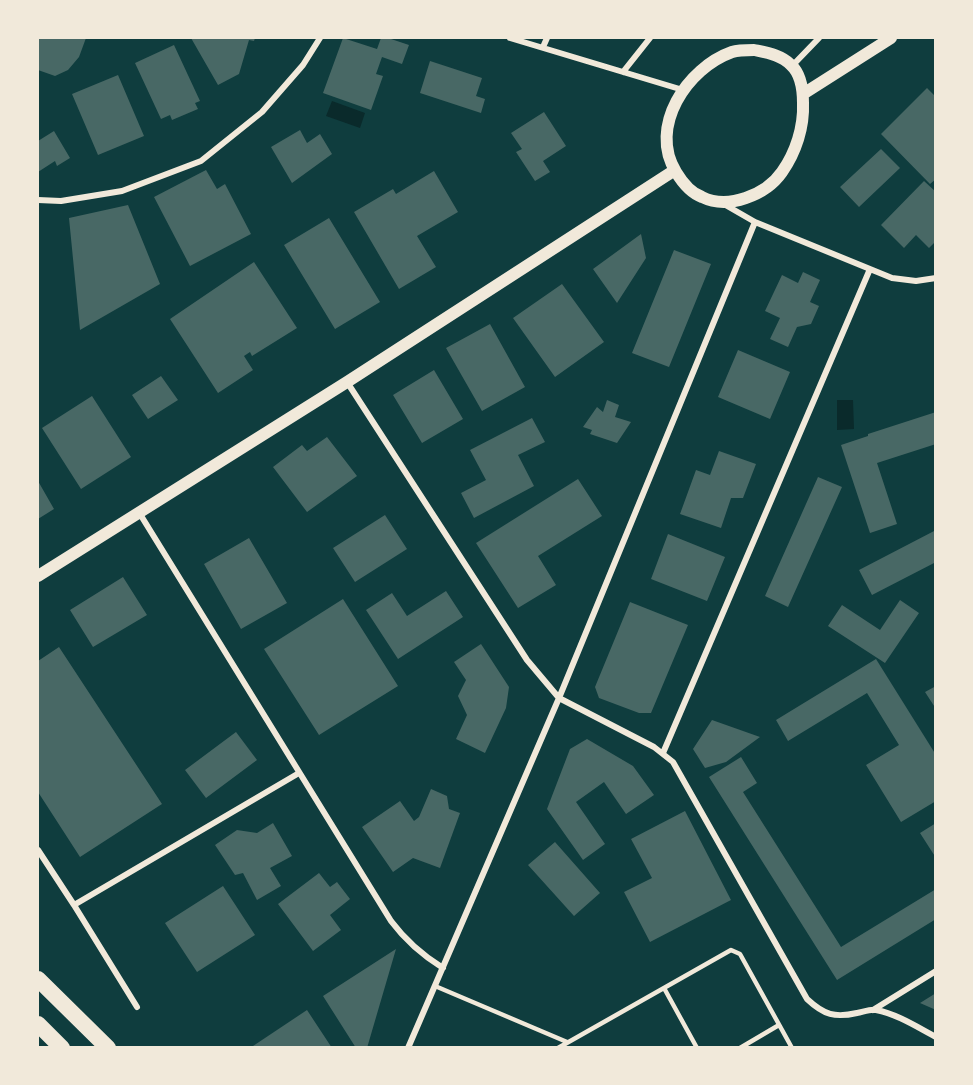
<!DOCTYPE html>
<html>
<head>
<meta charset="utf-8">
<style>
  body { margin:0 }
  #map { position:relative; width:973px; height:1085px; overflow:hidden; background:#0f3d3e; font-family:"Sofia Sans Condensed",sans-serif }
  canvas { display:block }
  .frame { position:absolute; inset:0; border:39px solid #f1e9da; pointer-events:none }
</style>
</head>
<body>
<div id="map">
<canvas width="973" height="1085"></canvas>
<div class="frame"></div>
</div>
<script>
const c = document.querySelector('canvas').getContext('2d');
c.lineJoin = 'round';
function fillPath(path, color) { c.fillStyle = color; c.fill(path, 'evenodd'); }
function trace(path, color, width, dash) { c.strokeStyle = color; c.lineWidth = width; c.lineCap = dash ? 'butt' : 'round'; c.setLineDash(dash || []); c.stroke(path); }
const water = new Path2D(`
  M332,101L365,113L360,128L326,116Z
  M837,400H853L854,429L837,430Z`);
const building = new Path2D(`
  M38,38H86L79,57L68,70L55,76L38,70Z
  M191,38H255L254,41L249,40L239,74L218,85Z
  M343,38L377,49L381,38H388L409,45L402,64L382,57L376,74L383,76L371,110L323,93Z
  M174,45L200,101L195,103L198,109L172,120L170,115L161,119L135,63Z
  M430,61L482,78L476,96L485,99L481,113L420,93Z
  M118,75L144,136L98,155L72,94Z
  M927,88L936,97V179L930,184L881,134Z
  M544,112L566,146L543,161L550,172L535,181L516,152L522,149L511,133Z
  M300,130L307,143L320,134L332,154L292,183L271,147Z
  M54,131L70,158L57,166L55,161L38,172V141Z
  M881,149L900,168L859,207L840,187Z
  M206,170L217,189L225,184L251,234L190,266L154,197Z
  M434,171L458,212L417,236L436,267L399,289L354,212L393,189L396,194Z
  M924,181L936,192V241L929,248L916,235L904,248L881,225Z
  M128,205L160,284L80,330L69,218Z
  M329,218L380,302L335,329L284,245Z
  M641,234L646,258L617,303L593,269Z
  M674,250L711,264L669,367L632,353Z
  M254,262L297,328L252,356L250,352L244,356L253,370L218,393L170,319Z
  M803,272L820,280L810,302L819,306L811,324L797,327L788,347L770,339L780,318L765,311L782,275L798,283Z
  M562,284L604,342L555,377L513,318Z
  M490,324L525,387L482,411L446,348Z
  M738,350L790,372L770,419L718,397Z
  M434,370L463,419L422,443L393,395Z
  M161,376L178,400L148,419L132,395Z
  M92,396L131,457L81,489L42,428Z
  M607,400L619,405L615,417L631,422L617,443L590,434L592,430L583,427L597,407L603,412Z
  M936,412V444L877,463L897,524L870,533L841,445L868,436V434Z
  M532,418L545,442L518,455L534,486L474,518L461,493L486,480L470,450Z
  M327,437L357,476L307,512L273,467L302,445L307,451Z
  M719,451L756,464L743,498H731L721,528L680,514L696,470L710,475Z
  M818,477L842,487L788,607L765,596Z
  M578,479L602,516L538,556L556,585L518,608L476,543Z
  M38,481L54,509L38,519Z
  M385,515L407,549L355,582L333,548Z
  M936,530V562L872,595L859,570Z
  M668,534L725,557L707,601L651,579Z
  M249,538L287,603L241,629L204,564Z
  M123,577L147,615L93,647L70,610Z
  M446,591L463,617L398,659L366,610L392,593L407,616Z
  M343,599L398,686L319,735L264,649Z
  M900,600L919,613L885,663L828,626L842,605L880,630Z
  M630,602L688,625L651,713H639L599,698L595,687Z
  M481,644L509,687L506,708L485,753L456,739L467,715L458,696L466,680L454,662Z
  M59,647L162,804L80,857L38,792V661Z
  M876,659L936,755V801L901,822L866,765L899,745L867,693L788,741L776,720Z
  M936,686V709L925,692Z
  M712,720L760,737L726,762L705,768L693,749Z
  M236,732L257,760L206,798L185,770Z
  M587,739L633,766L654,795L626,814L604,782L576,802L605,844L583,860L547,809L570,749Z
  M741,757L757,783L743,792L841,947L936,889V919L837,980L709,777Z
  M431,789L447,796L449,809L460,813L440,868L413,858L393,872L362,827L400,801L414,821L419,817Z
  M685,811L731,900L650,942L624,892L652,878L631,839Z
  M273,823L292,856L270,868L281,886L257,900L243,873L235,875L215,845L237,830L257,833Z
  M936,823V858L920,833Z
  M555,842L600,893L574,916L528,865Z
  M319,873L330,887L337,882L350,899L330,915L341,930L313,951L278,904Z
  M223,886L255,935L197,972L165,923Z
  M396,949L367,1048H356L323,996Z
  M936,993V1010L920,1003Z
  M307,1010L332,1048H250Z`);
const service = new Path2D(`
  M435,986L567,1042
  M664,988L697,1048
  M558,1048L731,950L740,954L792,1048
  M740,1048L779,1025`);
const minor = new Path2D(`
  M510,38L683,90
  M543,47L547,38
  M792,66L819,38
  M623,72L650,38
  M38,200L61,201L122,191L201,161L262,112L303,65L320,38
  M722,203L755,222L892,278L916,281L936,278
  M347,382L527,660L559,698L654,747L673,762L807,999C824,1015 835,1018 857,1013C863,1012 870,1009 876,1010C897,1014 917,1027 936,1037
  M140,514L391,921C406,941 422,955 443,968
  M663,753L870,269
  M38,850L74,905L137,1007
  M74,905L299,773
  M873,1010L936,971
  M408,1048L559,698L755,222`);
const secondary = new Path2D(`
  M754,50C768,53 781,55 791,65C801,74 803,91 803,103C804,127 796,152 782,172C766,195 728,210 702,197C691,193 682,182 676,172C648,127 687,68 732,52C738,50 747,50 754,50Z
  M803,94L891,38
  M38,576L347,382L675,170`);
const trunk = new Path2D(`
  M38,979L108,1048
  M38,1024L62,1048`);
fillPath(water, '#0a2a2b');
fillPath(building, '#486865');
trace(service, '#f1e9da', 4.5);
trace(minor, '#f1e9da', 6);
trace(secondary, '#f1e9da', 12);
trace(trunk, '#f1e9da', 16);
</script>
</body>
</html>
